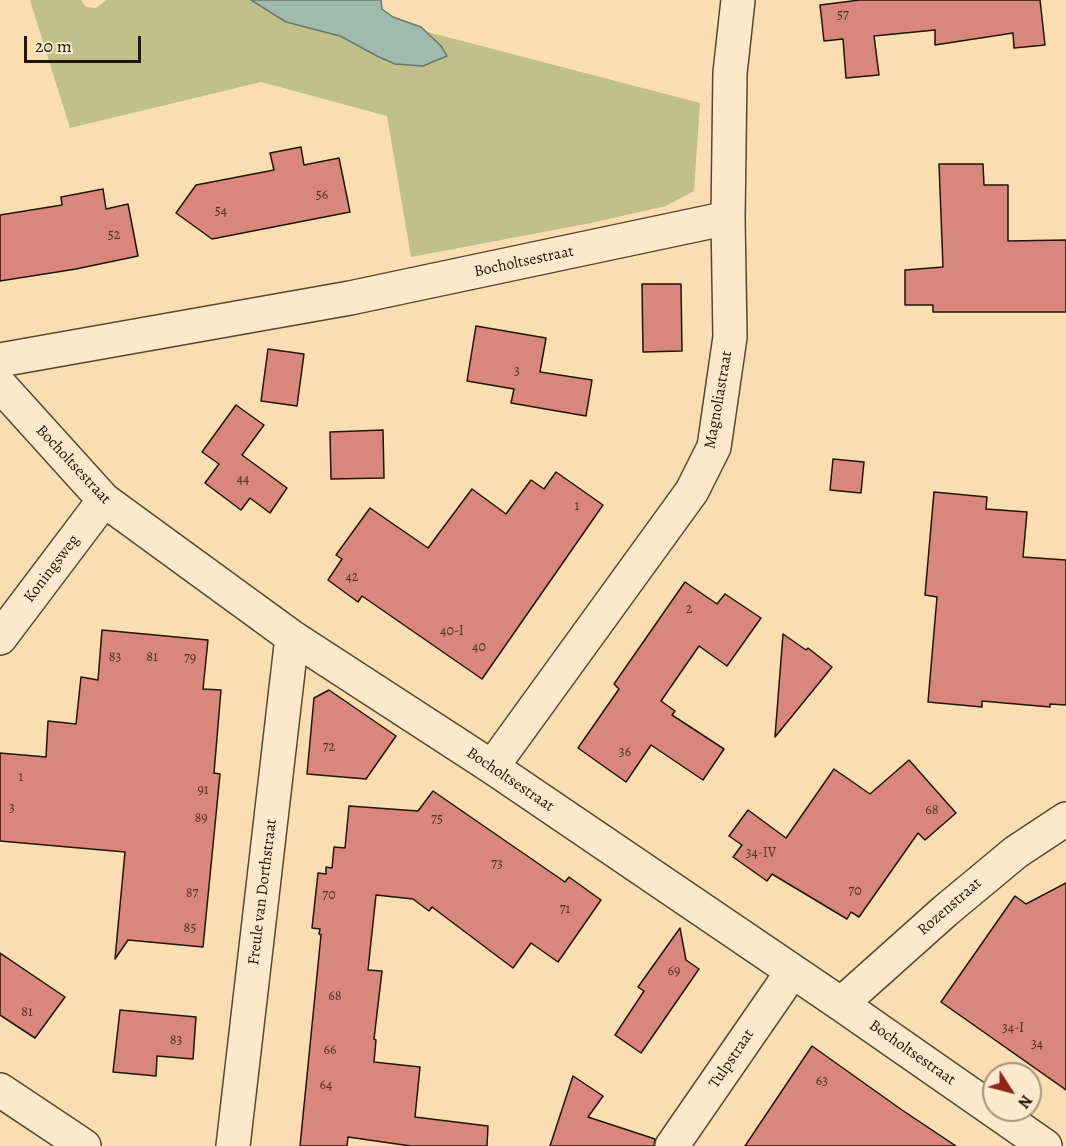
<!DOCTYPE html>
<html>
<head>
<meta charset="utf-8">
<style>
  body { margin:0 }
  #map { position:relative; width:1066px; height:1146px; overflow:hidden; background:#faddb0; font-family:Alegreya,serif }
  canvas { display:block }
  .north { position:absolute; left:982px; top:1062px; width:60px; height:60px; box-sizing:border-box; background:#fce9cc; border:2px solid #a4947d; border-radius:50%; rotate:126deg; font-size:16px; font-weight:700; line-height:24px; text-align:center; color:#211506 }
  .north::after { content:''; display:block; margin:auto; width:21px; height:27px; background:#8f2418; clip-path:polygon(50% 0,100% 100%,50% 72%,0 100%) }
  .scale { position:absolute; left:24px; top:36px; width:117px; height:27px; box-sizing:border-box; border:3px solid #211506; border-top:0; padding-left:8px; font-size:18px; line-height:21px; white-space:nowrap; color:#211506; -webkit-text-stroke:4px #fce9cc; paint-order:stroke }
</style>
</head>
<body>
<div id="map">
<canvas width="1066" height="1146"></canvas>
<div class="north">N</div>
<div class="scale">20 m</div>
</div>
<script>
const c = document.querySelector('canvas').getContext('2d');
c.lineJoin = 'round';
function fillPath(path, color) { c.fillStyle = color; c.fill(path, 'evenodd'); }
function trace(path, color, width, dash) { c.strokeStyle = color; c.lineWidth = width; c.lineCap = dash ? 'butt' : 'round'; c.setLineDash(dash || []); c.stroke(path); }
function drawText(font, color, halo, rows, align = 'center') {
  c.font = font + ' Alegreya,serif'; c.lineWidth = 6; c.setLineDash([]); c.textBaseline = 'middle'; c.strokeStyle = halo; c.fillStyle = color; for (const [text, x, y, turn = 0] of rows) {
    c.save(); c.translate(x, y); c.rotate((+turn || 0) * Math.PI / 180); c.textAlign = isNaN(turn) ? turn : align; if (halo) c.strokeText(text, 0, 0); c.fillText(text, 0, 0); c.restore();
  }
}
const green = new Path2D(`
  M30,0H81L86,7L96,8L106,0H251L286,22L340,36L377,56L441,46L424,31L700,103L694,191L666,206L591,223L411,257L387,116L261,82L70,128Z`);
const water = new Path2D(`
  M251,0H381L382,9L393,17L421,27L441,46L447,56L423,66L395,64L377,56L340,36L286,22Z`);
const building = new Path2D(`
  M860,0H1040L1045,45L1014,48L1013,33L935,45V30L874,36L879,75L846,78L843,39L824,41L820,5Z
  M301,147L304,165L339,158L350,212L212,239L176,213L196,185L274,170L270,153Z
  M939,164H983L984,185H1008V241L1066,240V312H933V305H905V270L943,267Z
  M103,189L106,209L128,204L138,256L76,269L0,281V215L62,205L61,197Z
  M642,284H681L682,351L643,352Z
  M476,326L546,338L540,372L592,380L586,416L511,403L514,389L467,381Z
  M268,349L304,354L297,406L261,401Z
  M236,405L264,425L242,455L287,488L270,513L250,498L241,510L205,483L219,464L202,452Z
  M383,430L384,478L331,479L330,432Z
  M833,459L864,462L861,493L830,490Z
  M556,472L603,505L482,679L362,596L358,602L328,580L342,559L336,555L370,508L428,548L472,489L506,514L531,480L544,489Z
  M934,492L987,497L986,509L1027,512L1023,557L1066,560V705L1050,704V707L982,701V707L928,702L937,597L925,595Z
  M685,582L717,604L725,594L761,618L727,666L699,646L661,701L675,711L672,715L724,749L703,780L651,745L626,782L578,748L619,689L614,684Z
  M102,630L208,640L203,689L221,690L214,773L220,774L203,947L128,940L115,959L125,852L0,841V753L46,757L48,721L76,724L81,677L98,680Z
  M783,634L806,650L808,648L832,667L775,737Z
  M329,690L396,736L366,779L307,774L314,698Z
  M909,760L956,813L925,840L918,833L859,917L851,912L847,919L772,874L767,881L733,857L742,845L729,836L748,810L786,838L834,769L870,794Z
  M433,791L565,882L569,877L601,900L558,962L531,943L513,968L432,907L429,911L413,899L376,895L368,970L382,971L374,1039L376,1040L374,1062L420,1067L415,1117L488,1126L487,1146H411L348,1137L347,1146H300L321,935L319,934L320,929L312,928L318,873L326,874V867L332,868L334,847L345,848L349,806L418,811Z
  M1066,883V1090L941,1002L1015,896L1026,904Z
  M680,928L686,960L699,969L641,1053L615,1035L644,991L638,987Z
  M0,953L65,997L35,1038L0,1015Z
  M120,1010L196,1017L193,1059L157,1056L156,1076L113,1072Z
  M812,1046L902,1110L956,1146H745Z
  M573,1076L603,1096L588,1117L655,1139L654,1146H550Z`);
const street = new Path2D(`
  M0,360L350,298L728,218
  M0,385L104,500L292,637L492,767L841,1004L1045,1146
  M0,638L104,500
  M492,767L692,491L714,447L730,337L728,218L730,73L738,0
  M841,1004L945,911L1016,852L1066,819
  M0,1090L84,1146
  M233,1146L292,637
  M672,1146L792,972`);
const numberNames = [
  ["57",843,16],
  ["56",322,196],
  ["54",221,212],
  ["52",114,236],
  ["3",517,372],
  ["44",243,480],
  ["1",577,507],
  ["42",352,578],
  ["2",689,610],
  ["40-I",452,632],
  ["40",479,648],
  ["83",115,658],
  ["81",152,658],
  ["79",190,659],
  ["72",329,748],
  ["36",625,753],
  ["1",21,778],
  ["91",203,791],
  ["3",12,809],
  ["68",932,811],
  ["89",201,819],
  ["75",437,820],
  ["34-IV",761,854],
  ["73",497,865],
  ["70",855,892],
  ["87",192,894],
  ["70",329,896],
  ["71",565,910],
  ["85",190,929],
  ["69",674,972],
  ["68",335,997],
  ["81",27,1013],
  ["34-I",1013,1029],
  ["83",176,1041],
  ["34",1037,1045],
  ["66",330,1051],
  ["63",822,1082],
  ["64",326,1086]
];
const streetNames = [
  ["Bocholtsestraat",524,262,-12],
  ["Magnoliastraat",719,400,-80],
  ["Bocholtsestraat",73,465,47],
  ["Koningsweg",52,569,-53],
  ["Bocholtsestraat",510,780,34],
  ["Freule van Dorthstraat",263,892,-83],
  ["Rozenstraat",950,907,-41],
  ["Bocholtsestraat",912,1053,35],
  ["Tulpstraat",732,1059,-56]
];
fillPath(green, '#c0c08a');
fillPath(water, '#9ebbae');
trace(water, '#6c796b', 1.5);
fillPath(building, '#d9877d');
trace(building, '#211506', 1.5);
trace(street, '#574730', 36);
trace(street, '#fce9cc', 33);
drawText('14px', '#4f3224', null, numberNames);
drawText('16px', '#211506', '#fce9cc', streetNames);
</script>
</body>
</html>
